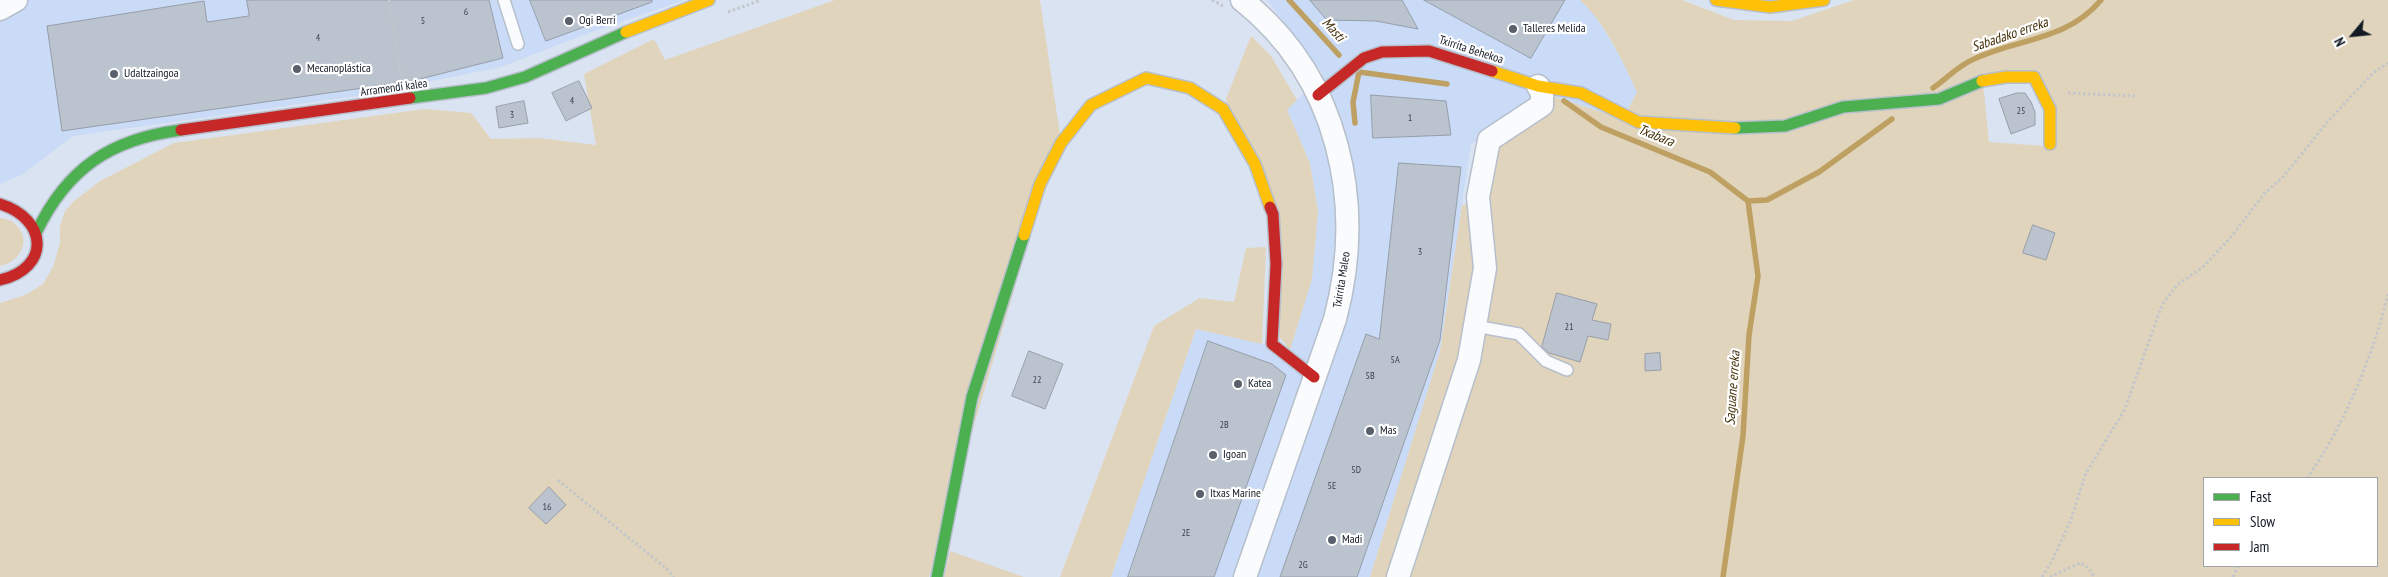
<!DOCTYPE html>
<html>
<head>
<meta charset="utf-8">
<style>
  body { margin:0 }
  #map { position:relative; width:2388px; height:577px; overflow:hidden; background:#dae3f1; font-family:"PT Sans Narrow",sans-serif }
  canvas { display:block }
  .legend { position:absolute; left:2203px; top:477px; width:175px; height:90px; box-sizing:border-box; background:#fff; border:1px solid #a0a3a8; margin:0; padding:6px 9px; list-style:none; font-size:15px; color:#121a25 }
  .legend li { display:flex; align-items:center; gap:10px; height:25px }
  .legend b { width:25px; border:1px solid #a0a3a8 }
  .north { position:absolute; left:2328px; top:10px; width:50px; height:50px; -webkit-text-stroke:4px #fff; paint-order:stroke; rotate:242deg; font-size:14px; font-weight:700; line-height:20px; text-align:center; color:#121a25 }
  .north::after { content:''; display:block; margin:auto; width:18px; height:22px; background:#121a25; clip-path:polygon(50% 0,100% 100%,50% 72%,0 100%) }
</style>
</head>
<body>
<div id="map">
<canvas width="2388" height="577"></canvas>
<ul class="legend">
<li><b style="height:6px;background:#4caf50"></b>Fast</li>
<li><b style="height:6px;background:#ffc107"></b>Slow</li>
<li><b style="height:6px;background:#c62828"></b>Jam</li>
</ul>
<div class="north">N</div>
</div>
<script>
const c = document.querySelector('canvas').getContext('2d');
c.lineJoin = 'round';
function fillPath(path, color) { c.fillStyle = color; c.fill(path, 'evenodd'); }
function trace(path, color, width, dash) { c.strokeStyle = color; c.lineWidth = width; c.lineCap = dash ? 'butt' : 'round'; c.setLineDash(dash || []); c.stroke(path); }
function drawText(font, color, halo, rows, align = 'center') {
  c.font = font + ' "PT Sans Narrow",sans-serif'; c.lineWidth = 4.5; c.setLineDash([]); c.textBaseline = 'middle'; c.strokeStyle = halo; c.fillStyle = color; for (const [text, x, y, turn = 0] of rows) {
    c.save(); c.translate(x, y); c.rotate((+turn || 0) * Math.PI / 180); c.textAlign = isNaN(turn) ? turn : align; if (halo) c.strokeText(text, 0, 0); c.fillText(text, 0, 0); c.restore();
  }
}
const built = new Path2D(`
  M0,0H685L586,34L501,67L364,95L73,136L23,174L0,184Z
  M1267,0H1580L1593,12L1623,61L1637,92L1623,119L1551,96L1471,144L1440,351L1370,577H1111L1196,329L1290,350L1312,279L1318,211L1310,163L1287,110L1323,74Z`);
const green = new Path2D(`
  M835,0H1040L1060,135L929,577H0V303L25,295L43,284L53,267L60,243V226L65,211L74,201L100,181L174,143L425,109L471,113L491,139L539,138L596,145L584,74L654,39L665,60Z
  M1580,0H1682L1734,20L1792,21L1854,0H2388V577H1370L1440,351L1462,205L1485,202L1496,146L1552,96L1623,119L1637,92C1622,60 1606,24 1580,0ZM2038,70L2057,147L1989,142L1982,74ZM2204,478H2377V566H2204Z
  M1251,36L1271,56L1297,100L1287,110L1310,163L1318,211L1312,279L1290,350L1278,335L1283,256L1226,99Z
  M0,218C5,219 12,220 15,224C33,240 20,262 0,266Z
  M1266,247L1262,344L1196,329L1111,577H1060L1154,326L1200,298L1234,302L1246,248Z
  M950,551L1024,577H944Z`);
const stream = new Path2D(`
  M1289,0L1339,55
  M1933,88C1946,79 1959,65 1974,59C2018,38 2067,41 2101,0
  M1564,101L1601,127L1710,172L1748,201
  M1355,123L1353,102L1359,72L1447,84
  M1748,201L1767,200L1819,172L1892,119
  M1723,577L1743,436L1749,335L1758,276L1748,201`);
const building = new Path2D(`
  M247,0H489L503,58L412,81L62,131L47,26L204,1L207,22L249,16Z
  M530,0H652V2L546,41Z
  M1310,0H1402L1418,29L1376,21L1327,20Z
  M1424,0H1565L1531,58Z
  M579,81L592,108L566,121L552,93Z
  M2017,93H2025L2031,102L2035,112V125L2011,134L1999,99Z
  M1371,95L1446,101L1451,135L1373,138Z
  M524,101L528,123L499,128L496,107Z
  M1399,163L1461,167L1440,340L1357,577H1280L1366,334L1379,339Z
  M2033,225L2055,233L2046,260L2023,253Z
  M1557,293L1597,304L1592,320L1611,324L1608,340L1588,336L1580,362L1549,353L1542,347Z
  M1208,341L1272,364L1286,375L1214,577H1128Z
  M1029,351L1063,364L1045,409L1012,396Z
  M1660,353L1661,370L1645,371V354Z
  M549,487L566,505L546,524L529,508Z`);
const path = new Path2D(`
  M389,0L401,77
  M1212,0L1223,6
  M728,12L761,0
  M2068,93L2135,96
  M2307,478C2343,429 2374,353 2388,294
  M558,480L667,569L674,577
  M2042,577L2052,561L2070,522L2086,473L2124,411L2162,305L2177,285L2203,267L2231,237L2264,194L2283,177L2330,119L2373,73L2388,63
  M2050,577L2080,563L2089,568L2094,577
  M2233,577L2238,566`);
const lane = new Path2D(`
  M504,0L518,44
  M1475,326L1519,334L1546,361L1567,370`);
const street = new Path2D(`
  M1242,0C1339,77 1366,203 1335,319L1245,577
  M0,9L16,0
  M1398,577L1469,360L1485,268L1478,197L1489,140L1542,105V93L1538,86`);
const fast = new Path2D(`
  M410,98L486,88L525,77L626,32
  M1735,128L1785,126L1843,107L1939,99L1982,81
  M36,233C67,168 111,139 181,130
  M937,577L972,397L1024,235`);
const slow = new Path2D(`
  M1716,0L1770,7L1824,0
  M626,32L709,0
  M1492,71L1538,86L1581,93L1638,122L1735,128
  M1982,81L2006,77H2034L2050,109V144
  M1024,235L1040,184L1061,143L1091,105L1146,78L1190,88L1223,109L1255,164L1270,207`);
const jam = new Path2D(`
  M1318,95L1364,58L1382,52L1429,51L1492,71
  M181,130L410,98
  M0,204C48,219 51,268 0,280
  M1270,207L1273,214L1276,264L1272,344L1314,377`);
const markers = [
  [569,21,5,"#58606c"],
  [1513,29,5,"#58606c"],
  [297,69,5,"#58606c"],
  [114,74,5,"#58606c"],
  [1238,384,5,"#58606c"],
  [1370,431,5,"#58606c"],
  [1213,455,5,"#58606c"],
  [1200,494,5,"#58606c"],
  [1332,540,5,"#58606c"]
];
const numberNames = [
  ["6",466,12],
  ["5",423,21],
  ["4",318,38],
  ["4",572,101],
  ["25",2021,111],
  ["3",512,115],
  ["1",1410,118],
  ["3",1420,252],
  ["21",1569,327],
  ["5A",1395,360],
  ["5B",1370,376],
  ["22",1037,380],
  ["2B",1224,425],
  ["5D",1356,470],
  ["5E",1332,486],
  ["16",547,507],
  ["2E",1186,533],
  ["2G",1303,565]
];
const poiNames = [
  ["Ogi Berri",579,21],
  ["Talleres Melida",1523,29],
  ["Mecanoplástica",307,69],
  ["Udaltzaingoa",124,74],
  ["Katea",1248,384],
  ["Mas",1380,431],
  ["Igoan",1223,455],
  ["Itxas Marine",1210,494],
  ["Madi",1342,540]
];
const streetNames = [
  ["Txirrita Behekoa",1471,50,18],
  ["Arramendi kalea",394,88,-8],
  ["Txirrita Maleo",1342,280,-81]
];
const waterNames = [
  ["Masti",1333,30,48],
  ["Sabadako erreka",2010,35,-19],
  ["Txabara",1656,136,22],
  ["Saguane erreka",1733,388,-86]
];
fillPath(built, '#c9dbf6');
fillPath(green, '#e1d4bc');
trace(stream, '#bda062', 5.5);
fillPath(building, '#bac3ce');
trace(building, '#969eaa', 1);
trace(lane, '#b6bfcb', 14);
trace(street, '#b6bfcb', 25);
trace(fast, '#b6bfcb', 14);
trace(slow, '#b6bfcb', 14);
trace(jam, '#b6bfcb', 14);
trace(path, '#c3c6cb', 3, [2.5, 2.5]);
trace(lane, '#f9fbfd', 11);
trace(street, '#f9fbfd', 22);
trace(fast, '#4caf50', 11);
trace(slow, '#ffc107', 11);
trace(jam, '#c62828', 11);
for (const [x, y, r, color] of markers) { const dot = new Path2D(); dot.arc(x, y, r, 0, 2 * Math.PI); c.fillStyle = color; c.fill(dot); trace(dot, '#fff', 2); }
drawText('10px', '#3c444f', null, numberNames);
drawText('12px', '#121a25', '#fff', poiNames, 'left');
drawText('12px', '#121a25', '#fff', streetNames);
drawText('italic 14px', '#422f08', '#fff', waterNames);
</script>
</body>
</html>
